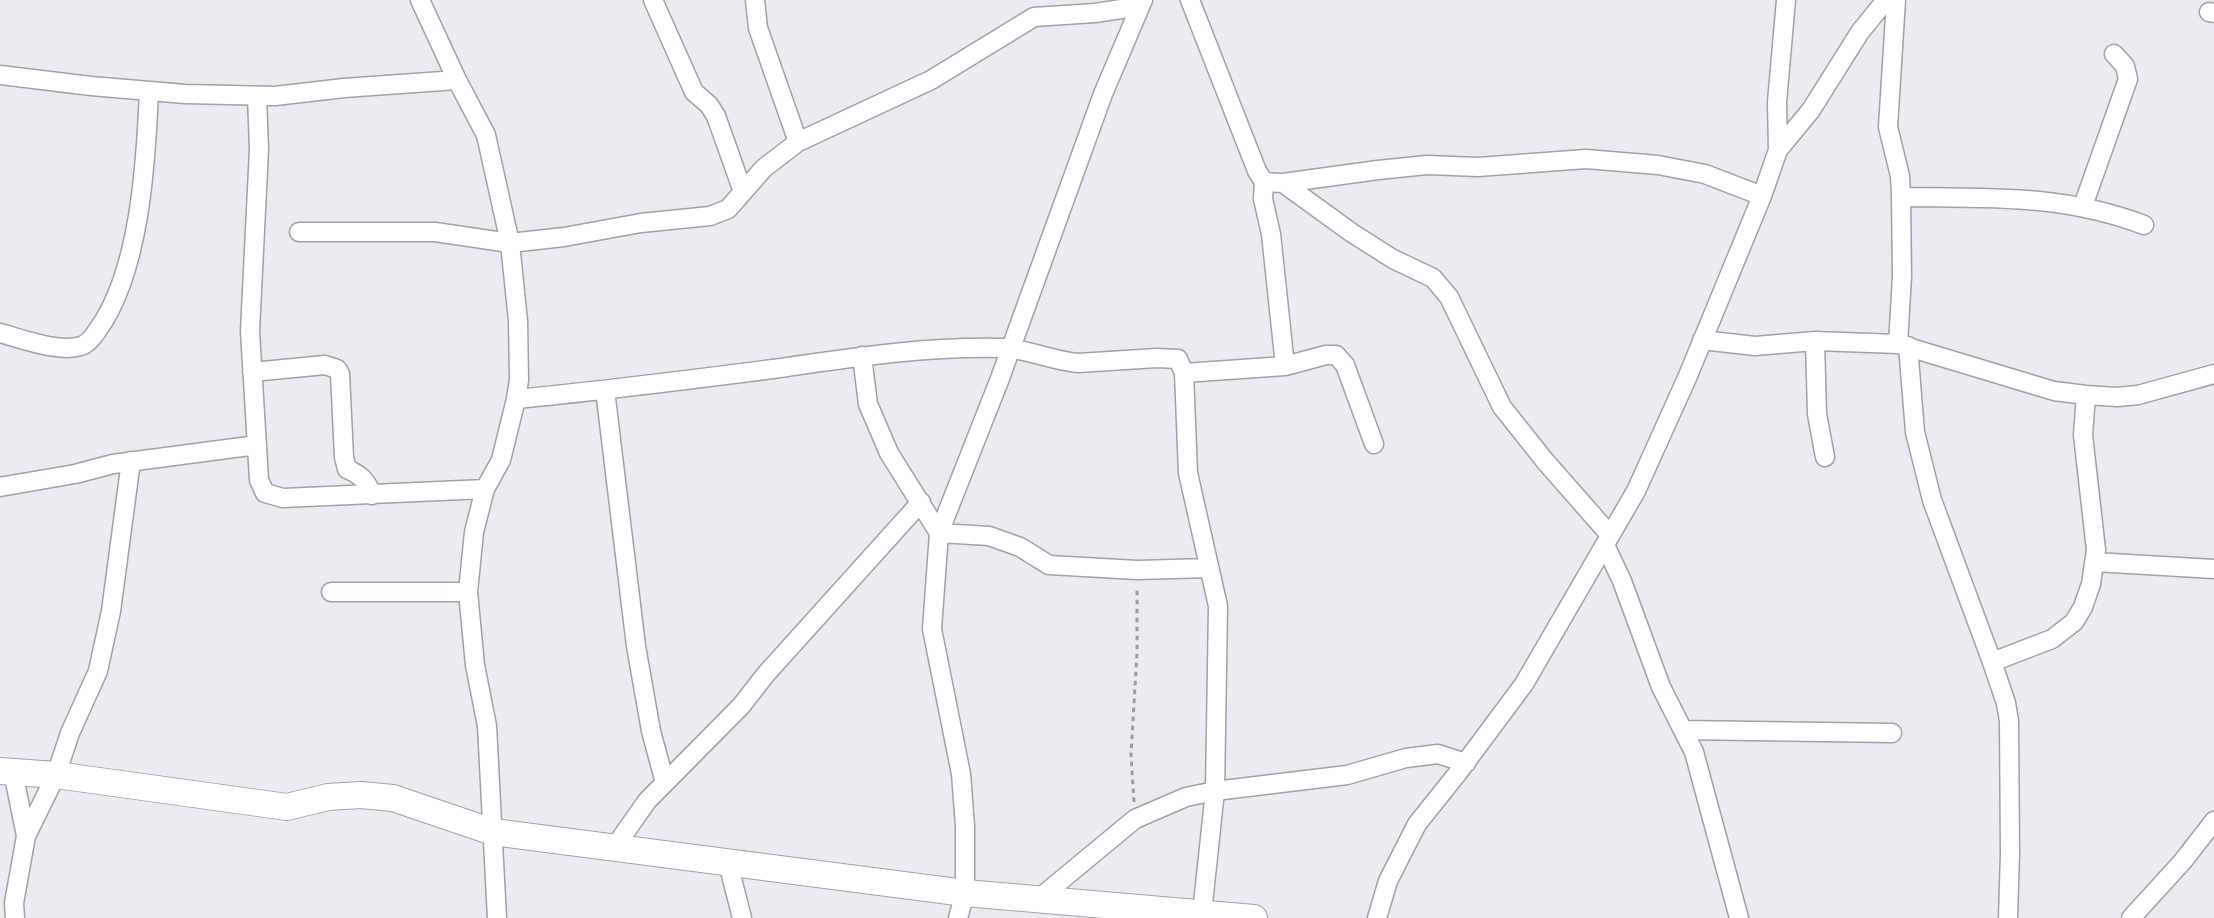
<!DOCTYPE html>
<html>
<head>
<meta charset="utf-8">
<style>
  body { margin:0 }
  canvas { display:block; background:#ebecf1 }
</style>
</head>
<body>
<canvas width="2214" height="918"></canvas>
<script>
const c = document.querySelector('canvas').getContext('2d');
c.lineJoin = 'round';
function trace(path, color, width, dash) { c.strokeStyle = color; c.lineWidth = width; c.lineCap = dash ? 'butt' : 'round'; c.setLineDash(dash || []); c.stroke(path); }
const path = new Path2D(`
  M1134,802L1131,754L1137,653V587`);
const street = new Path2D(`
  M420,0L457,80L486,135L510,243L518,321L519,380L516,399L501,460L485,489L474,532L468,592L475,665L487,726L497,918
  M653,0L694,92L709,105L716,116L743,192
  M755,0L758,28L798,142
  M1190,0L1257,171L1264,182
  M1896,0L1888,127L1900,176L1901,197L1902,276L1898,344
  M2209,12L2214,13
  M0,75L91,86L185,94L275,96L344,88L457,80
  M257,96L259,149L250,331L259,480L265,493L283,498L485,489
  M1778,150L1777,102L1786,0
  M1283,183L1352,233L1393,259L1433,278L1449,297L1502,407L1545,461L1610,535
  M1901,197C1988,198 2062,194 2144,225
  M2083,206L2128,79L2125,66L2114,54
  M299,232H435L510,243L564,237L641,223L710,216L728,209L764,168L798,142L931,80L1034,17L1095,13L1140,6
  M0,333C22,339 59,353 81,346C88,344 93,337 97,331C140,273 146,162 149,91
  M1702,340L1755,346L1815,341L1898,344L2054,391L2086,395L2117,397L2138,395L2214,374
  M1815,341L1817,414L1825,457
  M1908,346L1915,432L1932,500L1992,662L2006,703L2009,721L2010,853L2008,918
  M862,356L868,404L889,453L939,533L989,536L1020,547L1049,565L1137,570L1209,568
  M1285,366L1326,355H1336L1345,365L1374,444
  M252,372L325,365L337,369L340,374L344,457L347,469C361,475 367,481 372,495
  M605,390L636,646L651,731L665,783
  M516,399C602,391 687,380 773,369C849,358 925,346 1003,348C1028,349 1053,361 1078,363L1157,358L1178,359L1184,373
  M0,487L75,474L113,464L257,445
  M1605,545L1622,581L1661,687L1694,752L1739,918
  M2095,562L2214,569
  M331,592H468
  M1992,662L2052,639L2074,622L2083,607L2091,584L2096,550L2083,435L2086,395
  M1683,730L1892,733
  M13,772L26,836
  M614,848L647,801L741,706L766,674L921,502
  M728,863L742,918
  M1036,901L1135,819L1186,797L1215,791L1347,775L1406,758L1438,754L1466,763
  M1202,913L1215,791L1218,606L1188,473L1184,373L1285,366L1271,234L1263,199L1264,182L1283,183L1378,170L1427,165L1478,167L1586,159L1658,165L1705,174L1762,196
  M15,918L14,903L26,836L56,775L70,733L98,671L111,611L131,461
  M958,918L965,893V826L961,774L932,629L939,533L999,381L1103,94L1143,0
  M1377,918L1388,881L1417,824L1457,774L1524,684L1636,491L1687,378L1762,196L1778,150L1811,110L1860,32L1886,0
  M2131,918L2183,861L2214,821`);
const secondary = new Path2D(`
  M0,771L56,775L287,807L328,797L361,795L393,798L493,832L965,893L1254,918`);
trace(street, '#a0a1a5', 21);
trace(secondary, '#a0a1a5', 28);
trace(path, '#9b9ca0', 3, [4.5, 4.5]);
trace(street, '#fff', 18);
trace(secondary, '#fff', 26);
</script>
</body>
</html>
